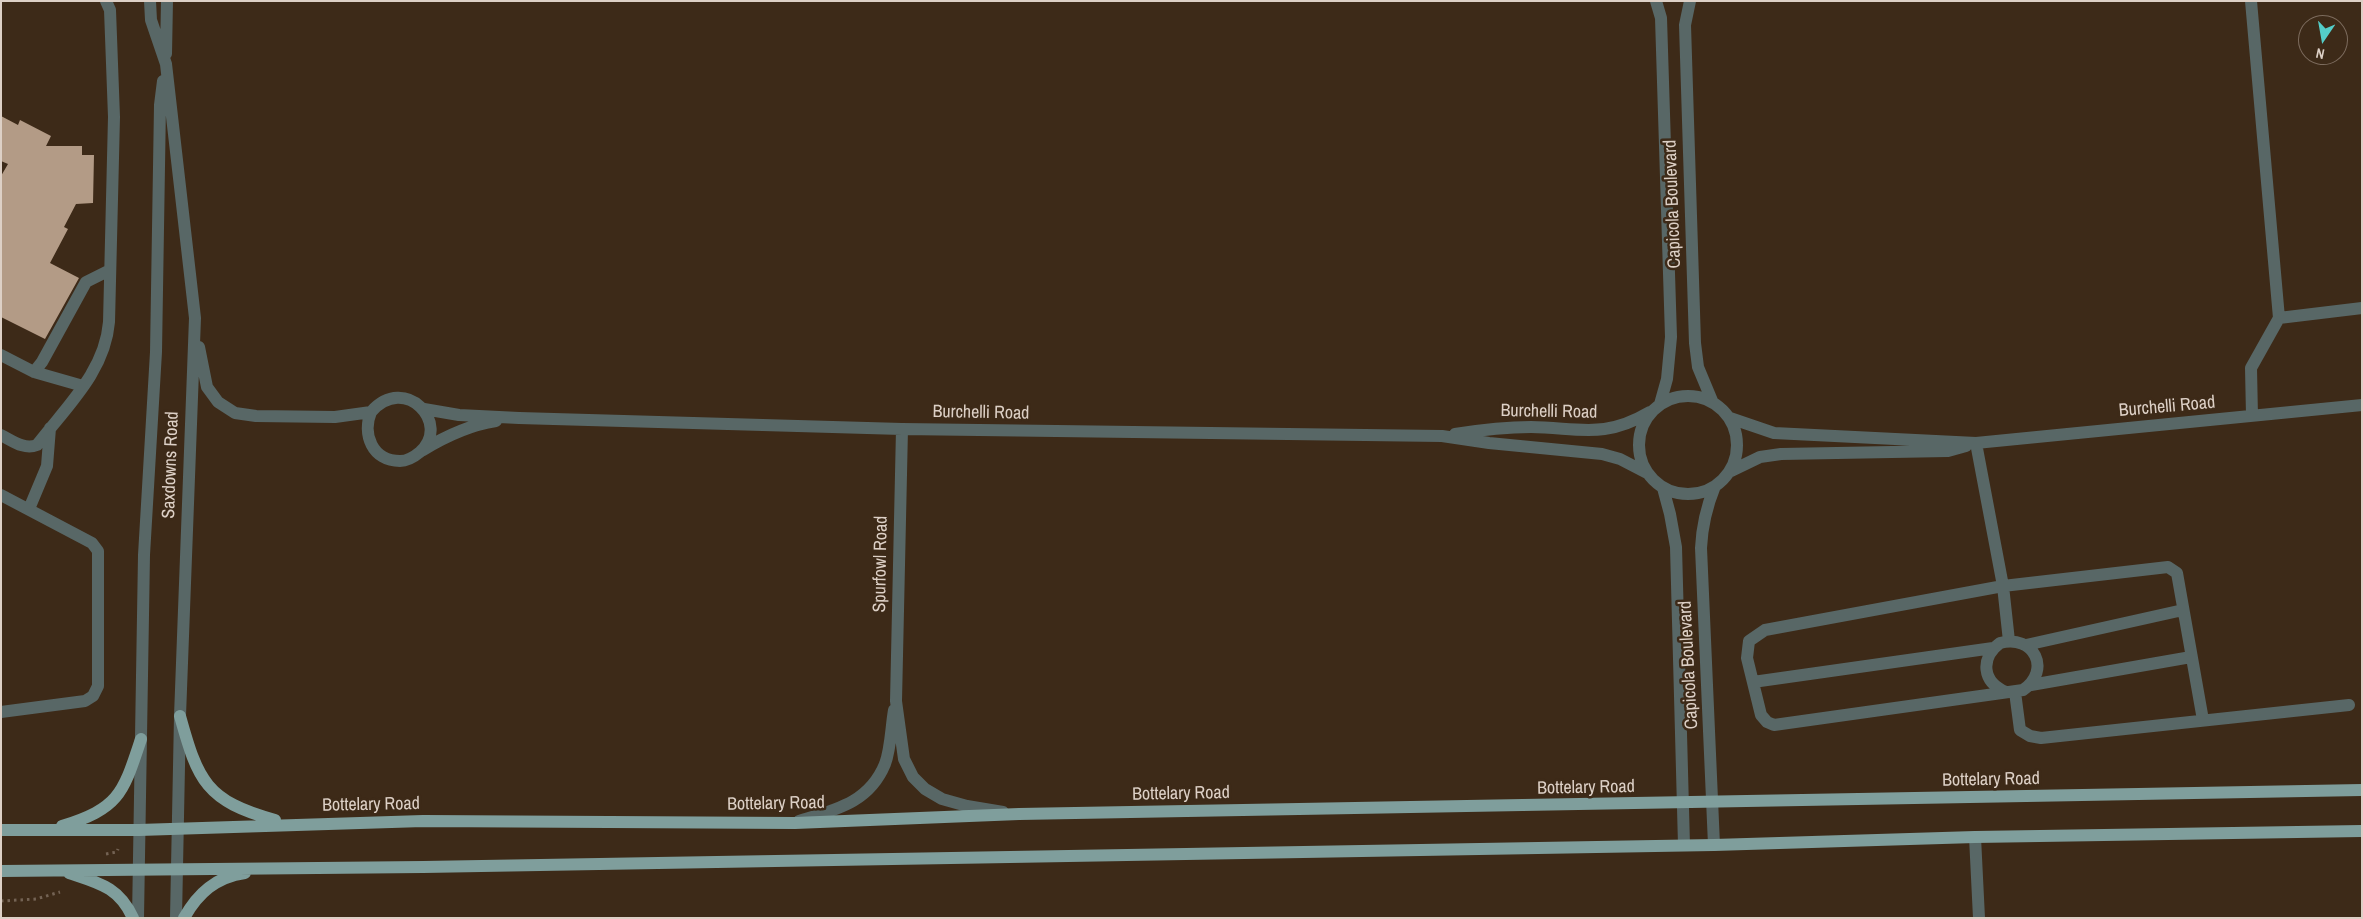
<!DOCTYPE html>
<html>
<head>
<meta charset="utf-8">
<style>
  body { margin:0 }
  #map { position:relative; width:2363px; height:919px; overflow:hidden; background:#3d2a18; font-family:"Archivo Narrow",sans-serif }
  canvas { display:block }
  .frame { position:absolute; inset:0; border:2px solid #ddd0c6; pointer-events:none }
  .north { position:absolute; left:2298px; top:15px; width:50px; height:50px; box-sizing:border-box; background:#3d2a18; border:1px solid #7d6c5e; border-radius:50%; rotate:192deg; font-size:14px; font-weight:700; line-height:20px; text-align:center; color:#ddd0c6 }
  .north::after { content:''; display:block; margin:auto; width:18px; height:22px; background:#54cdc8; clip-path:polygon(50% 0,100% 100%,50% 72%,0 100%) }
</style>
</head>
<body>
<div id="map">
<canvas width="2363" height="919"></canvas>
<div class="frame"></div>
<div class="north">N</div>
</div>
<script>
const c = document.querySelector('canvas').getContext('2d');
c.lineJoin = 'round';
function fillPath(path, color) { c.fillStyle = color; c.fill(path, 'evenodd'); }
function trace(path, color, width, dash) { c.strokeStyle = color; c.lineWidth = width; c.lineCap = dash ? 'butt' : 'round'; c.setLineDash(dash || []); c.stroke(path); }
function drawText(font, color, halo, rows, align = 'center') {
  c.font = font + ' "Archivo Narrow",sans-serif'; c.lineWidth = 5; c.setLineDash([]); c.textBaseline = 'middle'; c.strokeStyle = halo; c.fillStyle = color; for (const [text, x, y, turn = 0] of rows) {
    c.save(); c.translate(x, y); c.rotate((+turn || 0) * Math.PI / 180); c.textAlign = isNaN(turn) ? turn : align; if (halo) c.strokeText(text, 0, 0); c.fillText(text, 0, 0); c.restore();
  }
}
const building = new Path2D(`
  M1,116L18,125L20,120L51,136L46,146H82V155H94L93,203L76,204L64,227L68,229L50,263L79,278L45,339L1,317V176L8,164L1,161Z`);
const path = new Path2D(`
  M106,854L117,852L118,849
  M1,901L36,899L60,892`);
const minor = new Path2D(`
  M150,1L151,20L166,64L195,318L180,716L176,918
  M1656,1L1661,18L1671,337L1667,379L1660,404
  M1690,1L1685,25L1695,343L1698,367L1713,403
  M2251,1L2279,318L2251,368L2252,416
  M166,54L167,1
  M2279,318L2362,308
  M199,347L207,387L218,402L235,413L256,416L335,417L371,412C405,373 452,424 420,452C414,457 408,461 400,461C372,461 362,434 371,412
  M1,355L34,372L83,386
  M34,372L42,362L86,282L110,270
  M1639 445a49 49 0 1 1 98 0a49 49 0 1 1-98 0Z
  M424,409L459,415L519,418L902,429L1442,436L1489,443L1602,454L1620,459L1647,473
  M1730,418L1774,433L1976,443L2362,405
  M902,429L896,701L904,759L913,777L925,789L942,799L967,806L1003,812
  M1455,434C1480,430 1505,427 1531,427C1581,428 1604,439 1650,412
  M1,435C13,441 24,450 37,445C66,407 105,372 109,322L114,117L110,10L106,1
  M1976,443L2003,586L2009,641
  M423,450C446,436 469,425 496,421
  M1731,471L1760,457L1781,454L1948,451L1966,446
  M1663,488L1670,514L1676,547L1684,845
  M1,495L92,543L98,551V686L93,696L85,701L1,712
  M29,509L47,466L50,428
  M2026,645L2183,610
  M1753,682L1993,648
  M2031,685L2191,657
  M2006,692C1982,682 1980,658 2000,643C2034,634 2052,670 2023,690L1774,725L1767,722L1761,715L1747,658L1749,641L1765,630L2003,586L2168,567L2177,573L2203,720
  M2015,692L2020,730L2030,736L2041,738L2349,705
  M799,821C835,810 869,803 885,764C891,748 891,727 894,710
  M1975,837L1979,918
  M1714,845L1701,548C1702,526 1706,508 1715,486
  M138,918L144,555L156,352L160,105L163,81`);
const major = new Path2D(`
  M180,716C198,781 206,801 275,820
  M62,826C120,808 123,793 141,739
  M1,830H139L423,821L795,823L1019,814L2362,790
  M1,871L423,867L1714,845L1975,837L2362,831
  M69,873C99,883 119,887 133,918
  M184,918C198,893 216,877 245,873`);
const streetNames = [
  ["Capicola Boulevard",1673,204,-92],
  ["Burchelli Road",2167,407,-5],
  ["Burchelli Road",1549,412,1],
  ["Burchelli Road",981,413,1],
  ["Saxdowns Road",171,465,-88],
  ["Spurfowl Road",881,564,-89],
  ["Capicola Boulevard",1689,665,-93],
  ["Bottelary Road",1991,780,-1],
  ["Bottelary Road",1586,788,-1],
  ["Bottelary Road",1181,794,-1],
  ["Bottelary Road",776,804,-1],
  ["Bottelary Road",371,805,-1]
];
fillPath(building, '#b39b86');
trace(path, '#746354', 3, [2.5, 4]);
trace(minor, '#586766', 12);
trace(major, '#7f9e9c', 12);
drawText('18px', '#ddd0c6', '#3d2a18', streetNames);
</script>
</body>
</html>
